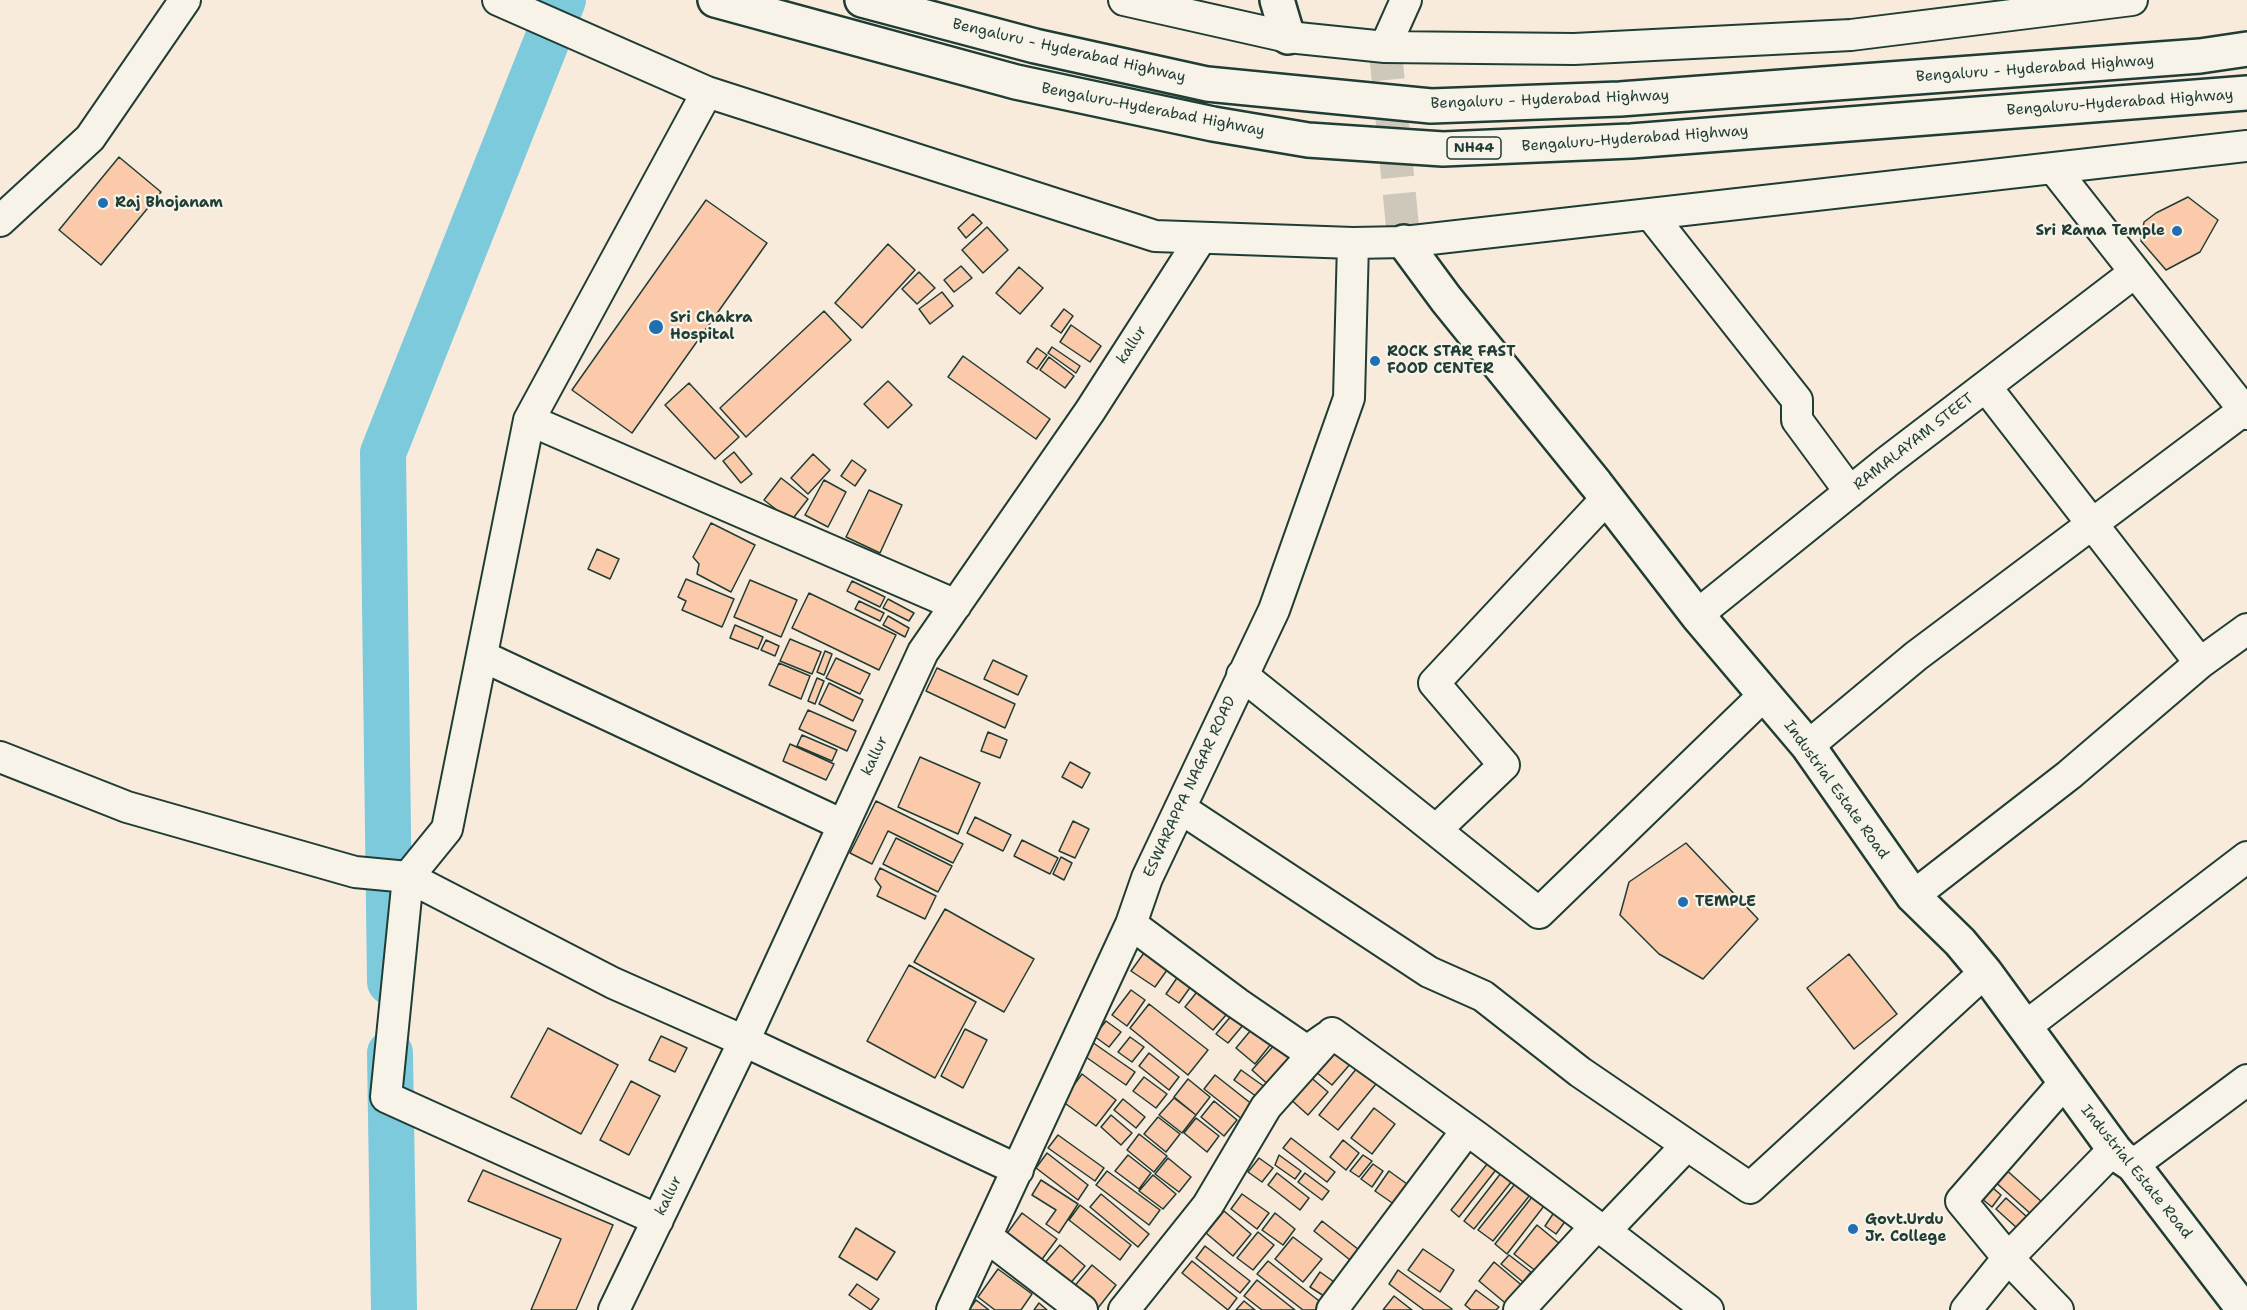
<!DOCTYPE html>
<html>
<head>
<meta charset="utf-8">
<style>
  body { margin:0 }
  canvas { display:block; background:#f8ebdc }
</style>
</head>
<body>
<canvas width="2247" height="1310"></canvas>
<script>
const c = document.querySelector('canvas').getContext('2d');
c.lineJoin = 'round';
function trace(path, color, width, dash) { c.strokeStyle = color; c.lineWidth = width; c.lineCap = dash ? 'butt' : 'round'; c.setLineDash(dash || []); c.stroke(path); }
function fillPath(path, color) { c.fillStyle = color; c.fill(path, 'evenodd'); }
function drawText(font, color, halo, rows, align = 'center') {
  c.font = font + ' "Shantell Sans",sans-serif'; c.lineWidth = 4.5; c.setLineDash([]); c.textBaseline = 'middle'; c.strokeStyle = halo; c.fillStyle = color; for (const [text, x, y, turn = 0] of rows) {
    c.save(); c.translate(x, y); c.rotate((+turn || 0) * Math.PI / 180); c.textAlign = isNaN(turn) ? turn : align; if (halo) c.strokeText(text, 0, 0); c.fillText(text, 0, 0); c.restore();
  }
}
const river = new Path2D(`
  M390,982L383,453L563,0
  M390,1053L394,1310`);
const building = new Path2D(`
  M119,157L161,192L101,265L59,230Z
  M2188,197L2218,220L2200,252L2166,270L2141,241L2144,222L2156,213Z
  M706,200L767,243L632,433L572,390Z
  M973,214L982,223L966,238L958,228Z
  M987,227L1008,250L983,273L962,250Z
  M888,244L915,270L862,328L835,303Z
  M961,266L972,278L954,292L944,280Z
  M1019,267L1043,288L1020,314L996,293Z
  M919,272L935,288L917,304L902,289Z
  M942,292L953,306L930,324L919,309Z
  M1064,309L1073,316L1061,333L1051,326Z
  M824,311L851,340L746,437L720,408Z
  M1071,325L1101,346L1090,362L1060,342Z
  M1052,347L1080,366L1076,373L1048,353Z
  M1037,348L1047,355L1037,369L1027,362Z
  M963,356L1050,419L1036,439L948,377Z
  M1049,357L1074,376L1065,388L1040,370Z
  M888,381L912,405L888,428L864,404Z
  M689,383L739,437L715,459L665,405Z
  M734,452L752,474L741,483L723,461Z
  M813,454L830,470L808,494L791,478Z
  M852,460L866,470L855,486L841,476Z
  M781,478L808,499L791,521L764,500Z
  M824,480L846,492L828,527L805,515Z
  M869,490L902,505L880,553L846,537Z
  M711,523L755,545L731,592L697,574L699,564L693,557Z
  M597,549L619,559L610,579L588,569Z
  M686,579L734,599L722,627L682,610L686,601L678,597Z
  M750,580L797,600L781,637L734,617Z
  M852,581L885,597L880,607L847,591Z
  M809,593L896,635L879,670L792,628Z
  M888,599L914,613L909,621L883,608Z
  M859,601L884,613L880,621L855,609Z
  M888,616L909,628L905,637L883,625Z
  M735,625L763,637L758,649L730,638Z
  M790,639L821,652L812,674L780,661Z
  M766,640L779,646L775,656L761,650Z
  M825,651L832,654L824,675L817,672Z
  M836,658L870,674L860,694L826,678Z
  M993,660L1027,676L1018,695L984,679Z
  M779,663L810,676L801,699L769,685Z
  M937,668L1015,704L1005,728L926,691Z
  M817,678L824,681L815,704L808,701Z
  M829,683L863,700L853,721L819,704Z
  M808,710L856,731L847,751L799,729Z
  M988,732L1007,740L1000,758L981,751Z
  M802,735L837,750L832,761L797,746Z
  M790,744L834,764L826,780L783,761Z
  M920,757L980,783L958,834L898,807Z
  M1070,762L1090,773L1082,788L1062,777Z
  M876,801L963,844L953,863L888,831L872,864L850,853Z
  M975,817L1011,835L1003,851L967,833Z
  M1073,821L1089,829L1075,858L1059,851Z
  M896,838L952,866L938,892L883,864Z
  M1022,840L1058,858L1050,874L1014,856Z
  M1686,843L1758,919L1703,979L1659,954L1620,915L1629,882Z
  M1061,857L1072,863L1064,880L1053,874Z
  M880,868L936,896L925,919L877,896L881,887L875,879Z
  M945,909L1034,959L1004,1012L914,962Z
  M1149,946L1172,963L1155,987L1131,971Z
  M1849,954L1897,1014L1854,1049L1807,988Z
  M909,965L976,1002L935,1078L867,1041Z
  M1181,972L1194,982L1179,1003L1166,994Z
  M1204,983L1233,1007L1213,1030L1185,1007Z
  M1131,990L1145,1000L1127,1026L1112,1015Z
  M1149,1004L1208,1050L1188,1075L1130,1028Z
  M1237,1009L1249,1018L1228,1043L1216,1034Z
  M1106,1021L1121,1032L1109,1047L1094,1036Z
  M1256,1024L1275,1039L1255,1064L1236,1048Z
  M548,1028L618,1065L581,1134L511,1097Z
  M965,1029L987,1040L963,1088L941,1076Z
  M661,1036L687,1048L675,1072L649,1060Z
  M1130,1037L1144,1047L1132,1062L1118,1052Z
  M1092,1042L1135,1072L1126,1085L1083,1055Z
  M1276,1043L1297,1061L1272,1088L1252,1070Z
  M1331,1044L1352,1062L1332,1085L1311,1068Z
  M1149,1053L1179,1077L1169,1090L1139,1066Z
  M1357,1068L1376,1084L1338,1130L1319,1115Z
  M1241,1070L1269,1090L1261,1100L1234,1080Z
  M1082,1074L1116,1100L1096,1126L1062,1101Z
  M1215,1075L1253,1105L1242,1119L1204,1089Z
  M1308,1075L1328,1092L1308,1115L1288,1097Z
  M1144,1077L1167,1094L1156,1108L1133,1091Z
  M1188,1079L1210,1097L1196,1115L1174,1097Z
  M631,1081L660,1096L629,1155L600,1140Z
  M1174,1098L1196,1115L1182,1133L1159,1115Z
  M1123,1099L1145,1117L1136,1128L1114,1110Z
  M1214,1101L1237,1120L1224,1136L1201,1117Z
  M1374,1108L1395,1124L1372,1154L1351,1138Z
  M1111,1115L1132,1133L1121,1145L1101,1127Z
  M1158,1117L1180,1134L1166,1152L1144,1134Z
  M1196,1118L1219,1136L1207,1152L1184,1133Z
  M1139,1134L1167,1156L1154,1172L1127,1150Z
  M1058,1135L1104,1168L1095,1181L1048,1148Z
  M1291,1138L1335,1172L1327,1182L1283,1148Z
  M1343,1140L1359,1153L1346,1170L1330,1157Z
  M1047,1153L1088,1185L1078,1200L1036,1168Z
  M1128,1155L1151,1173L1139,1189L1115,1171Z
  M1279,1155L1301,1171L1295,1179L1275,1165Z
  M1363,1155L1372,1161L1359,1177L1350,1171Z
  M1168,1158L1191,1177L1179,1192L1155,1174Z
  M1259,1158L1273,1168L1262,1182L1248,1172Z
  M1491,1159L1499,1166L1459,1217L1451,1210Z
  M1373,1164L1383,1171L1372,1187L1361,1179Z
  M2003,1167L2043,1203L2032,1215L1992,1179Z
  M483,1170L613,1225L576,1310H531L561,1239L468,1201Z
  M1107,1171L1160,1210L1149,1225L1096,1185Z
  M1389,1171L1414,1189L1401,1209L1375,1191Z
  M1277,1173L1309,1198L1300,1210L1268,1185Z
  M1305,1173L1329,1191L1322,1200L1298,1182Z
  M1501,1173L1512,1181L1474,1229L1464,1221Z
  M1153,1175L1176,1194L1163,1209L1139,1191Z
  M1041,1180L1078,1204L1059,1233L1046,1224L1056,1210L1032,1195Z
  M1986,1182L2001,1195L1992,1207L1976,1194Z
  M1515,1184L1530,1195L1493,1241L1478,1230Z
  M1101,1194L1149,1234L1138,1247L1090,1207Z
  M1242,1194L1269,1213L1257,1229L1231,1209Z
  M1532,1197L1544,1206L1507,1254L1495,1244Z
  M2006,1198L2027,1217L2017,1228L1996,1209Z
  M1080,1205L1131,1245L1120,1260L1069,1220Z
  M1557,1208L1569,1216L1556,1234L1545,1226Z
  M1224,1211L1251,1234L1233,1256L1206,1233Z
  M1022,1213L1057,1239L1040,1262L1005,1236Z
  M1275,1213L1295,1229L1283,1245L1262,1230Z
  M1322,1221L1363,1253L1355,1264L1314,1231Z
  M1537,1225L1560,1244L1537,1272L1514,1254Z
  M856,1228L895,1252L877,1280L839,1257Z
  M1258,1232L1274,1245L1253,1270L1237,1258Z
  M1293,1237L1322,1259L1303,1282L1275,1259Z
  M1060,1245L1085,1266L1068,1286L1043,1265Z
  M1205,1246L1250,1281L1240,1293L1196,1258Z
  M1423,1249L1454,1270L1440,1292L1408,1270Z
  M1509,1255L1531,1272L1523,1282L1501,1264Z
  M1192,1261L1237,1298L1228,1310L1182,1273Z
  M1268,1261L1323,1304L1318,1310H1303L1257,1274Z
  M1494,1262L1525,1288L1510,1307L1479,1281Z
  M1092,1265L1116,1285L1098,1308L1073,1288Z
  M998,1269L1032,1294L1021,1310H995L978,1297Z
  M1398,1270L1452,1309L1451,1310H1424L1389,1284Z
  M1320,1272L1337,1284L1327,1298L1310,1287Z
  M1257,1280L1295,1310H1262L1244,1296Z
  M857,1284L879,1299L871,1310L849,1295Z
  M1476,1290L1499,1307L1496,1310H1471L1465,1305Z
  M1394,1296L1412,1310H1383Z
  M976,1300L989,1310H969Z
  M1244,1301L1255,1310H1236Z
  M1039,1303L1047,1310H1034Z`);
const majorTunnel = new Path2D(`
  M1385,47L1404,242`);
const minor = new Path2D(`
  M498,0L707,92L1155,236L1353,243L1404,242L2247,146
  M1124,0L1288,37L1385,47L1574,49L1851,35L2132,0
  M1385,47L1406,0
  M2054,169L2247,414
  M1651,215L1797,400V420L1850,492
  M0,221L90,138L185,0
  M1986,387L2200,663
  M529,420L956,605
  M1697,615L1888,461L2134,273
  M482,656L843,825
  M1242,675L1539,913L1764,695
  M1808,746L1916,656L2244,410
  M0,757L127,807L355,872L408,877L613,983L744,1041L1018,1170
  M1180,808L1429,972L1483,996L1580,1072L1750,1188L1985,972
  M1436,830L1504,765L1434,683L1607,498
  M1913,896L2069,775L2200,663L2247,629
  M1131,924L1237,1003L1307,1051L1327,1037
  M2026,1026L2247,857
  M1332,1033L1477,1137L1596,1226L1605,1231L1687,1145
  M2133,1165L2247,1080
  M658,1220L386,1097L408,877L447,829L529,420L707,92
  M1605,1231L1708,1310
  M987,1237L1082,1310
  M614,1310L744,1041L923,652L1090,411L1201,238
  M952,1310L1131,924L1147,878L1274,610L1349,398L1353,243
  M1124,1310L1208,1205L1266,1107L1332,1033
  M1332,1310L1467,1130
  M1519,1310L1596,1226
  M1966,1310L2008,1258L2114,1149
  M2058,1310L2008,1258L1961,1201L2065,1082`);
const major = new Path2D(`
  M1277,0L1288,37
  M1404,242L1446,299L1596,484L1697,615L1808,746L1913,896L1960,942L1985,972L2114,1149L2121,1157L2133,1165L2244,1310`);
const highway = new Path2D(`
  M715,0L1016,82L1213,124L1308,140L1443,149L1631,141L2247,93
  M862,0L1035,46L1207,84L1431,106L1620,99L2200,56L2247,49`);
const markers = [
  [103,203,6,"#1f6fb2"],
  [2177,231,6,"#1f6fb2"],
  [656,327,8,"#1f6fb2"],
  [1375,361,6,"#1f6fb2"],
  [1683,902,6,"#1f6fb2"],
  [1853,1229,6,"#1f6fb2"]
];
const shields = [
  [1474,148,54]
];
const shieldNames = [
  ["NH44",1474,148]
];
const streetNames = [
  ["Bengaluru - Hyderabad Highway",1069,51,13],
  ["Bengaluru - Hyderabad Highway",2035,69,-4],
  ["Bengaluru - Hyderabad Highway",1550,100,-2],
  ["Bengaluru-Hyderabad Highway",2120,103,-4],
  ["Bengaluru-Hyderabad Highway",1153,110,11],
  ["Bengaluru-Hyderabad Highway",1635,139,-4],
  ["kallur",1132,345,-57],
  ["RAMALAYAM STEET",1914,442,-38],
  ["kallur",875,756,-65],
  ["ESWARAPPA NAGAR ROAD",1190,787,-65],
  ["Industrial Estate Road",1836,790,54],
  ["Industrial Estate Road",2136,1172,51],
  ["kallur",669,1196,-64]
];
const poiNames = [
  ["Raj Bhojanam",115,203],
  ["Sri Rama Temple",2165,231,"right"],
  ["Sri Chakra",670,318],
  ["Hospital",670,335],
  ["ROCK STAR FAST",1387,352],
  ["FOOD CENTER",1387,369],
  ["TEMPLE",1695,902],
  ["Govt.Urdu",1865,1220],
  ["Jr. College",1865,1237]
];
trace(river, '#7ecadd', 46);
fillPath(building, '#facaaa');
trace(building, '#1f3d34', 1.5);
trace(majorTunnel, '#cdc8ba', 33, [33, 16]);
trace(minor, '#1f3d34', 34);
trace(major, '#1f3d34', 38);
trace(highway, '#1f3d34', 38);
trace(minor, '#f7f3e8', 30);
trace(major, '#f7f3e8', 33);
trace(highway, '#f7f3e8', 33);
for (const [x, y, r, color] of markers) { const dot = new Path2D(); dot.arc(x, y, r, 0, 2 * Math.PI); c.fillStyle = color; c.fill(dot); trace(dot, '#f7f3e8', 2); }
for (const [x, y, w] of shields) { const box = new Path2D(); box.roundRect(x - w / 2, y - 11, w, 22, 4.5); c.fillStyle = '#f7f3e8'; c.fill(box); trace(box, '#1f3d34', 1.5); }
drawText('bold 14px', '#1f3d34', null, shieldNames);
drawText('15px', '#1f3d34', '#f7f3e8', streetNames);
drawText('bold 15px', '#1f3d34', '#f7f3e8', poiNames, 'left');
</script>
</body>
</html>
